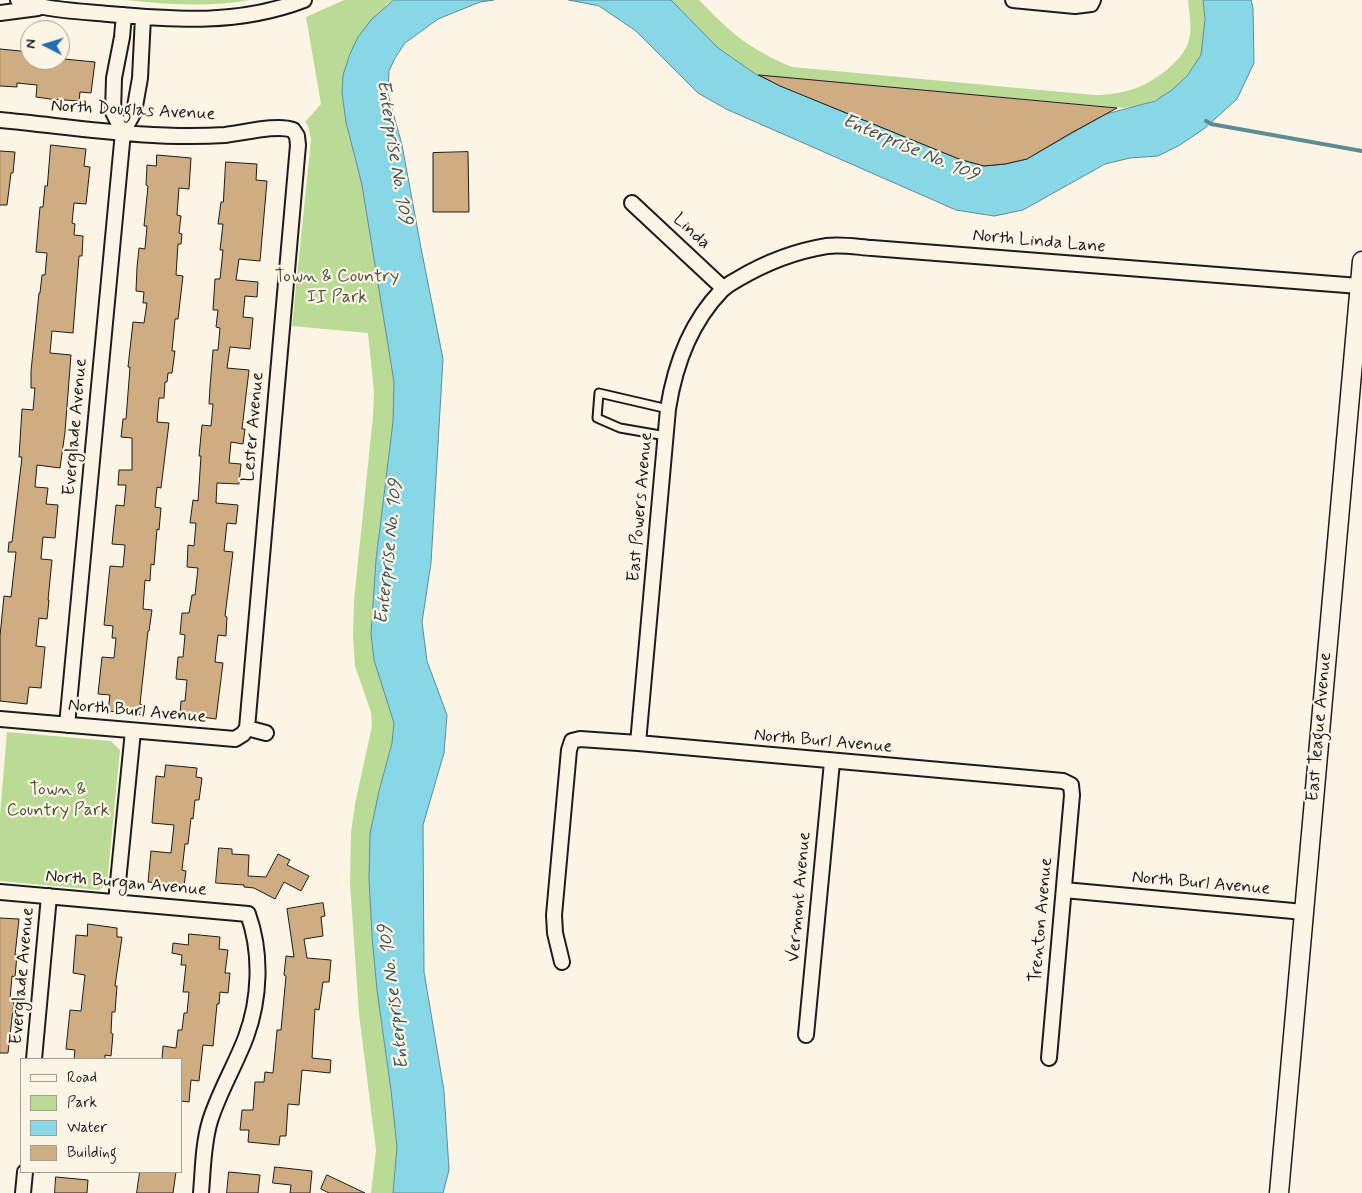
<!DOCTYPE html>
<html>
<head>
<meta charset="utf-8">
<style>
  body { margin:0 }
  #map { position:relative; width:1362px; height:1193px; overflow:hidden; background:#fcf5e5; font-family:Mynerve,sans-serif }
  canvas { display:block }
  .legend { position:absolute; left:20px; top:1058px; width:162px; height:115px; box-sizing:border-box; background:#fcf5e5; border:1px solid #a29e95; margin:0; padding:6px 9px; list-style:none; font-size:15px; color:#1c1c1c }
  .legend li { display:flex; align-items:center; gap:10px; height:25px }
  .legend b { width:25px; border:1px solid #a29e95 }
  .north { position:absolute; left:20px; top:20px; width:50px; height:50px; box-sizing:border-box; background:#fcf5e5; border:1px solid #a29e95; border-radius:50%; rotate:275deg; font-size:14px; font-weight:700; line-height:20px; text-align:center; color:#1c1c1c }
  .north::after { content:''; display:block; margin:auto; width:18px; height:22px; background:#1f6fb2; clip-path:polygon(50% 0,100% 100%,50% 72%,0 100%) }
</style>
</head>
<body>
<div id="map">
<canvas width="1362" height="1193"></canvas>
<ul class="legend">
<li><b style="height:6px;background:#fcf5e5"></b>Road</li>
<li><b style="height:14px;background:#b9db95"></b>Park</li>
<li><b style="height:14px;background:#88d7e6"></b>Water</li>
<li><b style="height:14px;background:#cfac82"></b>Building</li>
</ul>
<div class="north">N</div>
</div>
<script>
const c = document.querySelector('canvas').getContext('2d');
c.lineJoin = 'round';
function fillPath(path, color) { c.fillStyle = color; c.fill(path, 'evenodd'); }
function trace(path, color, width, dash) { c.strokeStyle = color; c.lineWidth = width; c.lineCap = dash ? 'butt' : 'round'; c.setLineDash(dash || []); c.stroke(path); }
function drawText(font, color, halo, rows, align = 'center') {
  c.font = font + ' Mynerve,sans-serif'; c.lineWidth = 4.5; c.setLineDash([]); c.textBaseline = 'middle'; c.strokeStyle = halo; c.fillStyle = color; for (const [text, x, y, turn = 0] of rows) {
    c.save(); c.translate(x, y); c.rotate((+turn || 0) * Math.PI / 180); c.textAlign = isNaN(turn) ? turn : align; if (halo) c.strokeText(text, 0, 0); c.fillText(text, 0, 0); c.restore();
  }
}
const green = new Path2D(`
  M126,0H249C207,8 167,4 126,0Z
  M344,0H394L387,4L342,93L346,122L362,185L394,382L393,422L376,560L371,634L394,723L392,743L379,791L370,834L369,879L372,936L377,990L391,1090L397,1147L393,1193H371L376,1150L359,1014L350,883L351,833L355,804L372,726L371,712L355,666L353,636L354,600L373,416L374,392L368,333L292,326L311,139L308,126L305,122L321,104L306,17Z
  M671,0H699C731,33 749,49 792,67L1094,95C1126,95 1153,85 1175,62C1181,56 1185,51 1188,43C1193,30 1189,13 1188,0H1203C1205,17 1206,37 1201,54C1200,58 1196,63 1193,67C1174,95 1155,103 1123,108L757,75L718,48Z
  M7,732L111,741L120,750L107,884L99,890L0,881V815Z`);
const water = new Path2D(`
  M394,0H494L480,2L438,19L405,43L395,58L389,71L388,94L402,145L421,248L443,359L431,563L422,622L427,661L447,715L444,753L423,825L424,972L444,1091L449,1170L443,1193H393L397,1147L391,1090L377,990L372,936L369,879L370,834L379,791L392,743L394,723L374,660L371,634L376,560L393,422L394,382L362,185L346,122L342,93L343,75L350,54L358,37L371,20Z
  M569,0H671L718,48L757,75L829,106L959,159L984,166L1005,164L1027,159L1106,114L1155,101L1172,90L1187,76L1201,55L1205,19L1203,0H1251L1253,8L1254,63L1237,99L1205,128L1180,145L1158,156L1130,158L1105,164L1023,210L994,216L956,210L726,109L698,93L636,31L599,6Z`);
const stream = new Path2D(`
  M1206,121L1211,124L1362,151`);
const building = new Path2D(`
  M0,49L30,52V60L64,59L95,62L91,93L80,92L79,101L50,99L36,97L37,85L17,83V87L0,86Z
  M759,75L1117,108L1071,133L1027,159L1005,164L984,166L959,159L829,106L780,86Z
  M51,145L86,149L84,166L90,167L86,204L74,203L72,223L75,224L74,235L83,236L82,256H79L73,333L52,331L50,353L71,355L65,432L60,468L37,465L35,487L48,488L46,504L58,505L55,538L43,537L41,559L52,560L48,600H49L47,619L39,618L36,646L45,647L41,688L29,687L27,704L0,701V636L4,596L11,597L16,552H8L9,542H12L22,457H19L22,409L33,410L35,388H31V371L39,293H40L42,275H45L47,253L36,252L40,207H43L45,186H47Z
  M0,151L15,152L13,173H11L7,205H0Z
  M468,152L469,212H433V153Z
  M157,155L191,158L189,189L179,188L177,215L181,216L179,233L182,234L181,244H178L176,275L183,276L178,319H175L172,351H175L172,373H168L167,382H165L164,398H159L157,422L169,423L161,488L157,487L155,507L161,508L159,530L157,529L154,565L151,564L150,581L145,580L143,609L152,610L149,631H148L140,704L143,705L142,715L108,711L110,695L98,694L102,657L114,658L116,638H112L113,626L104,625L110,566L123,567L125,545L112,544L116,505L124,506L126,485H118L119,470H132V438L121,437L123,419H126L130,367H128L133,322L144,323L147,303H143L144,292L136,291L137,267L139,248L145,249L147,226H144L148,186L146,185L147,165L156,166Z
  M226,162L257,164L256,180L267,181L260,261L239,259L236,280L258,282L257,297L245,296L243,317L253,318L250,349L230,347L227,368L249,370L242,429H245L243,444L231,442L229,463L241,464L239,484L217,483L216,503L238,505L236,524L227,523L224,551L233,552L225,616L227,617L226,636L218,635L215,662L223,663L216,719L180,714L181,701H185L187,680L176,679L178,657H183L185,635L180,634L182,613H189L192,595H195L198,568L187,567L188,545L194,546L196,523H190L193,500L198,501L201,456H199L202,425L211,426L213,404H209L210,387L213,350H218L220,328L216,327L218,310H213L215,279H220L223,250H220L223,224H218L221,202H223Z
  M166,765L197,768L196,777L202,778L199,800H195L193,819L191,818L188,844H185L182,870L186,871L184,886L148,882L151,851L171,853L174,825L152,823L156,776L164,777Z
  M219,848L232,849V854L249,855L248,876L266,877L278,854L290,860L287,865L309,876L301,891L284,882L275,899L254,888L244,887V885L216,883Z
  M323,903L325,916L321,917L323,936L304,939L307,958L331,960L329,982H323L319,1010L315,1009L312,1058L331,1060L330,1073L302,1070L299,1105L288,1104L286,1136H280L279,1145L248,1142L249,1130H240L242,1110H253L255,1082H264L265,1072L273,1073L277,1030H281L286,976L284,975L286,956L294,957L287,909Z
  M0,918L19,919L15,955H17L15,977L12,976L10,1000L14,1001L8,1053H0Z
  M88,924L117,928V937H122L115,986H117L115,1012H112L111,1033L113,1034L111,1056L105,1055V1059H74L75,1050L66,1049L70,1010L81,1011L85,975L73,973L76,935L87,936Z
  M189,934L220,937L219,949L228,950L225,973H230L228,993L220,992L219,1004H217L213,1046L203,1045L199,1081L191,1080L189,1102L181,1101V1059H162L163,1046L176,1048L178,1030H182L184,1013H187L189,992H183L186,965H181L182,955L172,953L173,943L188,945Z
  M275,1167L312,1171L310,1193H290L291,1185L273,1183Z
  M140,1172H176L173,1193H137Z
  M229,1172L260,1175L258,1193H227Z
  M327,1175L365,1193H329L321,1189Z
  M56,1177L88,1180L87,1193H55Z`);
const service = new Path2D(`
  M666,436L620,428L597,418L599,393L668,409`);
const minor = new Path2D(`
  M18,0C27,2 35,6 44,7C65,11 87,12 108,14C177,20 238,25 304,0
  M1013,0L1075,6L1091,4L1093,0
  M0,13L38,8
  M0,120C74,127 150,140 225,135C244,133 277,124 293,130L297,136L298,145L247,728
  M123,132L113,112L114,78L122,37L124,15
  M632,203L723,288
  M0,719L235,739L243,734L247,728L266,733
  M67,725L123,132L134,112L140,78L143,17
  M638,743L668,409C675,364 691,322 722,290C727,285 733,282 738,279C765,263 796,251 827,246C841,244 858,247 872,248L1359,286
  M1064,890L1304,912
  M0,892L248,914C262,953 260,999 246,1037C235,1066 219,1092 210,1121C203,1144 203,1170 201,1193
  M116,902L133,731
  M562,962L555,933L554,915L569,750L572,741L580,739L638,743L1063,781L1071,785L1072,795L1049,1058
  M806,1035L832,762
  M34,1059L49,896
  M23,1193L25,1172`);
const tertiary = new Path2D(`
  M1279,1193L1362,261`);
const streetNames = [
  ["North Douglas Avenue",133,111,3],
  ["Linda",691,232,43],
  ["North Linda Lane",1039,242,5],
  ["Everglade Avenue",76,427,-85],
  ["Lester Avenue",254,427,-85],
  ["East Powers Avenue",641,507,-85],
  ["North Burl Avenue",137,712,5],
  ["East Teague Avenue",1320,727,-85],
  ["North Burl Avenue",823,742,5],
  ["North Burgan Avenue",126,884,5],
  ["North Burl Avenue",1201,884,5],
  ["Vermont Avenue",800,897,-85],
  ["Trenton Avenue",1042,920,-85],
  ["Everglade Avenue",23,976,-85]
];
const parkNames = [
  ["Town & Country",337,277],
  ["II Park",337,298],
  ["Town &",58,790],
  ["Country Park",58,811]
];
const waterNames = [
  ["Enterprise No. 109",910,149,23],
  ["Enterprise No. 109",393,152,81],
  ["Enterprise No. 109",390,552,-84],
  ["Enterprise No. 109",395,997,-97]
];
fillPath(green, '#b9db95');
fillPath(water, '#88d7e6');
trace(water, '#5d8c95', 1);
trace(stream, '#5d8c95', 4);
fillPath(building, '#cfac82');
trace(building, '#1c1c1c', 1);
trace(service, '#1c1c1c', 11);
trace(minor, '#1c1c1c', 18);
trace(tertiary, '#1c1c1c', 21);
trace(service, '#fcf5e5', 7);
trace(minor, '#fcf5e5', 14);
trace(tertiary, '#fcf5e5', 18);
drawText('18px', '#1c1c1c', '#fcf5e5', streetNames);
drawText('18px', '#4b5540', '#fcf5e5', parkNames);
drawText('italic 19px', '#3c5459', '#fcf5e5', waterNames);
</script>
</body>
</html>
